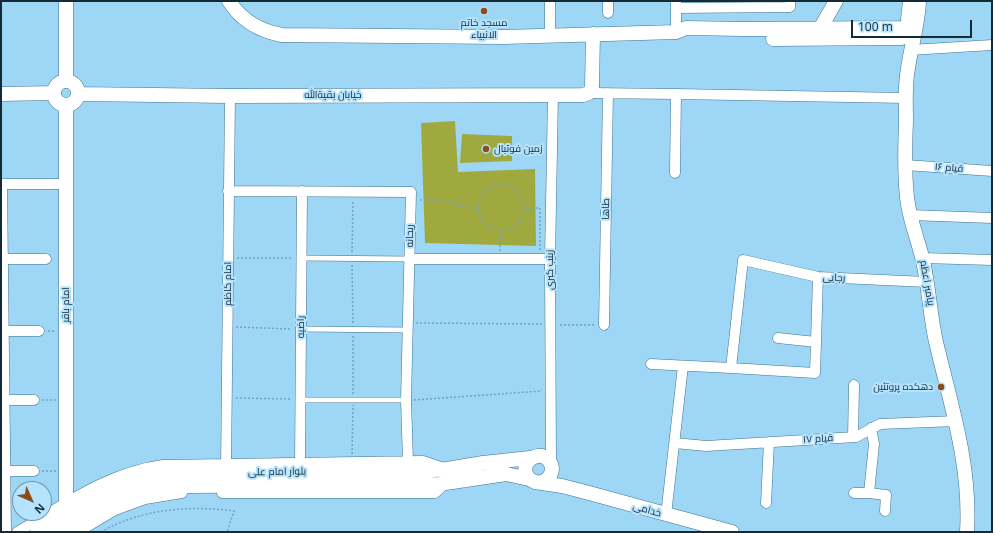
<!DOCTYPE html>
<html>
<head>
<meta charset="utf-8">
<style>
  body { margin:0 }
  #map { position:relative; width:993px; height:533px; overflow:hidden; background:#9ed6f6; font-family:"Open Sans",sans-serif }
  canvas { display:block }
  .frame { position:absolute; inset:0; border:2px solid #142b37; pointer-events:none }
  .north { position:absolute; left:12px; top:481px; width:40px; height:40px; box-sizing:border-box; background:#b5e2fc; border:1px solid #7599ad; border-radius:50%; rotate:135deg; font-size:11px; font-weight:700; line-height:16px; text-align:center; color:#142b37 }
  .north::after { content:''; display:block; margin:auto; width:14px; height:18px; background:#8c4b17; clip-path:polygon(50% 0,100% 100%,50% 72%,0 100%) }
  .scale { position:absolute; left:851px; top:20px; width:121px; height:18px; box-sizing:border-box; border:2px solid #142b37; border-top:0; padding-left:5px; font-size:12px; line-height:14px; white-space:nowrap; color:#142b37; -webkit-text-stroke:3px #b5e2fc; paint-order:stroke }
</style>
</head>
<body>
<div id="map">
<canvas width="993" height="533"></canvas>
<div class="frame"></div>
<div class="north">N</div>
<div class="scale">100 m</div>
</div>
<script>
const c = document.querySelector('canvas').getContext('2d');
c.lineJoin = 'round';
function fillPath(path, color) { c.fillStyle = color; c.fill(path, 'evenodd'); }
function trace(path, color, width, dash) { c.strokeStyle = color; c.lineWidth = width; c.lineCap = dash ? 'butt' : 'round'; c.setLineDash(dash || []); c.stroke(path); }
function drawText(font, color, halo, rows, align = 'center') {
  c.font = font + ' "Open Sans",Cairo,sans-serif'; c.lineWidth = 4; c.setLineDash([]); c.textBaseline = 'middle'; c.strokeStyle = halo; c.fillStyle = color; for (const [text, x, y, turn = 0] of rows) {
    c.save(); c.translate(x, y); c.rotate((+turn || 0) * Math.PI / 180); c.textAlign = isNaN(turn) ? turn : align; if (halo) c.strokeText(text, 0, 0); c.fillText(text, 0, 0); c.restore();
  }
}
const green = new Path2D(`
  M455,121L458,172L535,169L536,246L425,243L421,123Z
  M462,134L512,136V161L460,163Z`);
const path = new Path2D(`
  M478 207a23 23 0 1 1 46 0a23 23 0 1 1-46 0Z
  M420,200L456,202L459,207L479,208
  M524,208H540V250
  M500,251L501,231
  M352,252L353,201
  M237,258H293
  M352,265L353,324
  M416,323L542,324
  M560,325H596
  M236,327L292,329
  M48,331H56
  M353,394V335
  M236,398L292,399
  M42,400H56
  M414,400L542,391
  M352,454L353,405
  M42,471H56
  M101,532C141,509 188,505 234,511L227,532`);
const lane = new Path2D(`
  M302,258L409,259
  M301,329L408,330
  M300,400H406`);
const street = new Path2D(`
  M550,1V35
  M608,1V13
  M676,1V32
  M676,8L790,7V1
  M910,50L992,45
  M589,93L676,94L675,173
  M676,94L906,98
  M905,165L992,171
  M1,184H66
  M2,184L6,532
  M228,191L411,192L406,400L408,462
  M910,215L992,218
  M922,258L992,260
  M1,259H46
  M409,259H550
  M604,325L608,93
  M1,331H39
  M778,338L816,342
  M651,364L731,368L743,260L818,277L927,282
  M731,368L815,373L818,277
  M1,400H34
  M871,428L874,444L869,493L886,495L885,511
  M853,437L854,385
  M675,443L706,446L856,437L880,424L957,421
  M300,464L302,191
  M551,464L550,259L553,95
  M226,469L230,96
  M1,471H34
  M222,493H435L447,482
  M854,493H869
  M766,503L769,442
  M666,515L683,366
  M17,532C64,505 108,472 163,465L423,461L441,467
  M78,532L115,510L145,499L182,493`);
const secondary = new Path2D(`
  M229,1C241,20 260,31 282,35L504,37L676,32L686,28L742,29L902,28L914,34
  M910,1L908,19L914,34
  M919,1C918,26 910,50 907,75C905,90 906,106 906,121C905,146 904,171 907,197C909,219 918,239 923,261C929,288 930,315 936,342C951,406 971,465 967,532
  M819,34L821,27L836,1
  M773,39L901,38L914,34
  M54 93a12 12 0 1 1 24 0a12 12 0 1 1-24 0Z
  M66,81V1
  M1,94L54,93
  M78,94L230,96L583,95L589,93L592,88L593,34
  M66,106V504L72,520
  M542,482C565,472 543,441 526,464L525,472L529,479L535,482L562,486L589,493L732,532
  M37,532L110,490L132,482L166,474L408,472L447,469L483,463L530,458
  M59,532L114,502L132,495L152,489L191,486L439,484L506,474L529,479`);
const markers = [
  [484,11,4,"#8c4b17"],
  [486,149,4,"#8c4b17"],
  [941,387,4,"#8c4b17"]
];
const poiNames = [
  ["مسجد خاتم",484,23],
  ["الانبیاء",484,35],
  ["زمین فوتبال",494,149,"left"],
  ["دهکده پروتئین",933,387,"right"]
];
const streetNames = [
  ["خیابان بقیةالله",333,95],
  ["قیام ۱۶",949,168,4],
  ["طاها",606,209,-89],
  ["ریحانه",410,236,-89],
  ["زینب کبری",550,270,-90],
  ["رجایی",834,278,3],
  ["پیامبر اعظم",927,283,80],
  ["امام کاظم",228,284,-90],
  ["امام باقر",66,305,-90],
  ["راضیه",301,327,-89],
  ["قیام ۱۷",818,439,-3],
  ["بلوار امام علی",277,472,-1],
  ["خدامی",647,510,16]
];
fillPath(green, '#a0a93d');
trace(lane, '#3d7390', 6);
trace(street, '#3d7390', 11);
trace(secondary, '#3d7390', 15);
trace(path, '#74a2bc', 1.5, [2, 2]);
trace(lane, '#fff', 5);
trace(street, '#fff', 10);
trace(secondary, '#fff', 14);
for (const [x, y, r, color] of markers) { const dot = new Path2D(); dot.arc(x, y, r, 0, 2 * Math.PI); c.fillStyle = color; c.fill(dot); trace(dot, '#b5e2fc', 1.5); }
drawText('10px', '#142b37', '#b5e2fc', poiNames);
drawText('10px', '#142b37', '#b5e2fc', streetNames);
</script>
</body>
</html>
